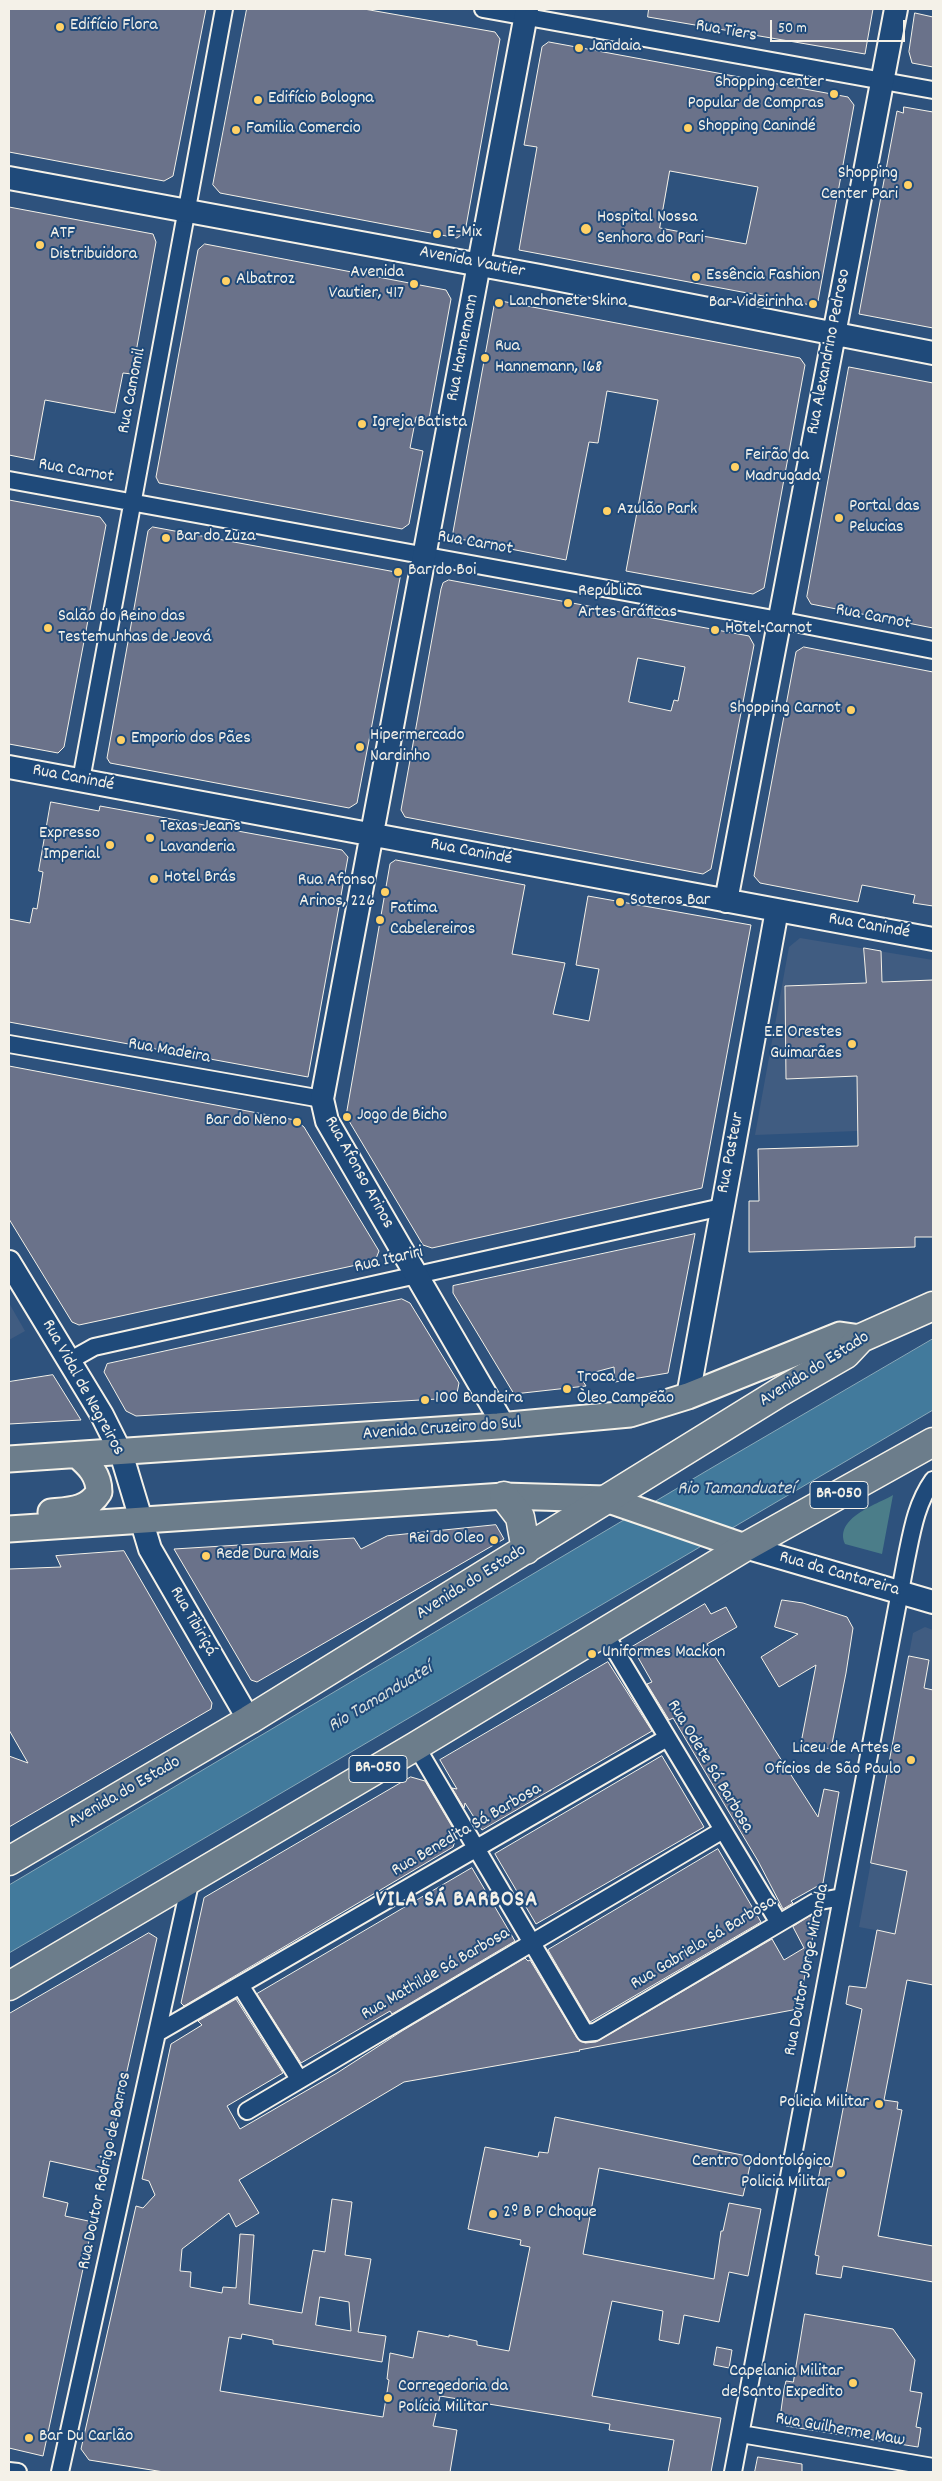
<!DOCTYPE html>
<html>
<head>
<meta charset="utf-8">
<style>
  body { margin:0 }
  #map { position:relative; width:942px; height:2481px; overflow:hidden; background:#2e527d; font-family:Dekko,sans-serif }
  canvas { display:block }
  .frame { position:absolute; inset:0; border:10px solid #f4f1e8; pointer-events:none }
  .scale { position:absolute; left:770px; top:20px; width:135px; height:22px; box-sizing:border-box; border:2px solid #f4f1e8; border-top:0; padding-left:6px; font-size:15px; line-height:18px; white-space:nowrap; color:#f4f1e8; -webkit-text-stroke:4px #1f4a7a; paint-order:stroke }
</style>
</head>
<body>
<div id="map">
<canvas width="942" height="2481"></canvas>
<div class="frame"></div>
<div class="scale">50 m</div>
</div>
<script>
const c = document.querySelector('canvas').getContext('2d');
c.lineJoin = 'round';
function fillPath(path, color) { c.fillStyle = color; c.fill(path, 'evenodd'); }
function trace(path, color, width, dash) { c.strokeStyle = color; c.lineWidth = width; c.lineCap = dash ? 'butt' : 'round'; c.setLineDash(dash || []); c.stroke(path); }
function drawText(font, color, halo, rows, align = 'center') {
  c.font = font + ' Dekko,sans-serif'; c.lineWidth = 4; c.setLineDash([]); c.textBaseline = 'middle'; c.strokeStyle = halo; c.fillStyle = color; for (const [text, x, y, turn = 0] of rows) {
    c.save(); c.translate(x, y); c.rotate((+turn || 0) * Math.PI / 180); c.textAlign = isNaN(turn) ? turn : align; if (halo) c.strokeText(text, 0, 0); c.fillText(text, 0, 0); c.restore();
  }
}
const built = new Path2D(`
  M800,938L933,960V1128L755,1135L789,947Z
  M9,1303L25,1331L9,1340Z
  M925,1627L933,1630V1941L859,1927L913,1633Z`);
const green = new Path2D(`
  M893,1495L882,1554L845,1544C834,1518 876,1505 893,1495Z`);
const water = new Path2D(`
  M933,1339V1410L9,1953V1885L708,1470Z`);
const building = new Path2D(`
  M9,9H206L173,176L164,181L9,152Z
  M247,9H364L495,32L500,39L465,232L457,238L220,193L213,185Z
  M649,9H873L865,54L648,17Z
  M915,13L933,17V67L912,63L909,52Z
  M549,42L848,97L854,105L818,301L811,305L519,250L537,147L524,145L542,47ZM670,171L758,187L746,244L660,228Z
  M904,107L933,112V328L859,314L897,111L903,113Z
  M9,207L153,234L156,242L132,374L123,373L115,413L45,400L34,460L9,455Z
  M205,244L446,290L451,299L429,419L416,417L410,448L423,451L409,524L402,529L159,483L156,477L198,250Z
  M501,301L800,358L805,365L764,588L753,594L626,571L658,400L607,391L598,443L589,442L566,560L455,538L453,532L494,306Z
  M849,367L933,383V628L811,604L807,597Z
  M9,500L100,517L106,525L64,747L58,753L9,744Z
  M153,527L401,573L357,803L349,808L110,763L107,758L148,531Z
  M449,580L749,636L754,645L711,869L703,874L405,817L401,810L441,589L443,583ZM638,658L685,667L678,701L674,700L671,711L629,702Z
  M804,647L933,672V906L913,903L915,895L862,885L858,902L760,883L754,876L796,652Z
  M51,802L99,811L100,806L342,850L348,857L308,1077L9,1022V919L30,923L33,908L37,909L43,872L39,871Z
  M396,860L525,885L512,954L565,963L553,1014L589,1021L599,969L576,965L588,896L751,925L702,1188L432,1248L423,1245L346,1116L390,864Z
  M864,948L881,951L882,982L933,980V1237H915V1247L749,1252V1201H759L758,1149L858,1146L857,1076L786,1079L785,986L866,983Z
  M9,1066L295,1120L304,1127L379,1251L375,1261L107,1319L79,1325L72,1322L9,1219Z
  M695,1234L668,1373L615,1382L614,1367L580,1376L586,1386L514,1394L453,1293V1286Z
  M402,1299L410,1303L459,1383L456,1398L136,1416L126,1411L104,1372L107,1364Z
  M53,1375L81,1420L9,1424V1382Z
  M496,1525L504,1539L257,1682L251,1680L174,1549L354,1538L361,1549L387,1536Z
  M124,1551L212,1703L211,1709L9,1827V1756L28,1763L9,1730V1569L61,1567L56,1556Z
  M782,1600L803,1603L847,1617L853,1628L846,1673L831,1749L801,1743L816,1665L779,1687L761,1657L798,1634L775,1627Z
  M705,1604L711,1614L726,1607L737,1627L707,1644L818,1817L824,1789L839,1792L823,1883L791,1901L793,1903L783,1909L758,1861L673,1718L669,1720L647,1684L652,1682L632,1647Z
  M909,1656L929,1660L924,1688L933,1690V1985L907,1980L884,2100L898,2102L897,2109L902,2110L878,2236L933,2246V2282L843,2266L841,2278L816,2274L819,2256L815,2255L829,2182L818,2180L821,2165L832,2167L862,2009L846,2004L849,1986L866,1988L877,1930L895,1934L907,1871L871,1863Z
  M608,1662L652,1731L482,1830L465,1803L464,1808L452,1788L457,1789L440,1760Z
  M662,1756L704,1827L536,1924L495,1854Z
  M411,1777L425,1781L457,1835L453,1847L184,2006L181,2003L204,1898Z
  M718,1849L761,1922L590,2022L548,1950Z
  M472,1868L515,1941L392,2014L390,2011L301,2063L257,1994Z
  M810,1916L816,1921L798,2009L579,2050L580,2051L404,2082L239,2180L259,2213L236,2227L229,2213L182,2249L180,2271L191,2272L190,2287L222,2293L223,2287L236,2288L240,2234L254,2235L249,2304L302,2313L313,2250L325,2252L332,2199L352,2202L345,2255L371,2259L358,2332L386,2336L382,2362L273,2344V2340L242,2334L241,2339L229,2337L220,2391L383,2417L389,2380L387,2379L390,2353L413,2358L418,2331L449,2337V2335L477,2341V2345L509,2351L530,2247L520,2245L521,2240L468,2229L485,2147L538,2157L539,2152L548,2153L555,2117L752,2157L743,2196L599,2168L583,2254L714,2279L721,2231H723L729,2203L761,2209L748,2276L729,2272L719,2322L684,2315L679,2344L659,2340L663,2311L612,2301L592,2396L721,2418L711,2472H668L674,2440L609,2430L610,2424L440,2396L433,2426L457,2430L450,2472H164L89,2460L81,2449L136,2206L143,2208L155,2195L149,2181L142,2179L171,2044L202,2025L198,2021L236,1999L283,2073L227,2106L240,2129L337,2073L402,2031L525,1958L528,1961L530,1960L577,2038L585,2043L596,2042L772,1939L784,1960L804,1948L793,1927ZM320,2297L349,2302L351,2331L316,2325Z
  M149,1933L157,1938L104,2173L50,2161L43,2197L68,2203L65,2216L93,2222L43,2456L9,2448V2014Z
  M805,2314L893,2329L915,2360L910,2391L922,2393L916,2427L921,2428L918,2447L786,2426L787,2419L780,2418L784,2389L786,2381L793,2382Z
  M717,2347L732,2350L729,2368L714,2365Z
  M758,2457L802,2464V2472H755Z`);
const street = new Path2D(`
  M483,9L933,90
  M9,480L779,620L933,650
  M81,780L224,9
  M9,1044L322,1099
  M69,1361L94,1347L722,1207
  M604,1632L779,1923
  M416,1746L585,2033L595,2032L815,1902L842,1897
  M240,1985L299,2079
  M157,2033L667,1738
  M247,2111L723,1830
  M741,2434L933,2467
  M9,2471L18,2472
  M60,2472L191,1879
  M733,2472L906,1560C912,1531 916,1504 933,1480`);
const secondary = new Path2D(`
  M9,178L540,276L933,353
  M9,767L933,939
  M726,901L896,9
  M9,1262L102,1415L121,1453L150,1549L249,1720
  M688,1396L777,910
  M504,1426L327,1121L322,1099L527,9
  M745,1547L933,1602`);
const primary = new Path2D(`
  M9,1459L498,1426L630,1414L688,1396L840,1335L861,1338
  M51,1512C71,1510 88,1510 99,1492C99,1475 89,1465 77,1455
  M9,1529L504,1496L606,1499L745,1547`);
const highway = new Path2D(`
  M504,1496L520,1517L526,1550
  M9,1861L249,1720L780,1392L846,1354L861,1338L933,1306
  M9,1986L416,1746L745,1547L933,1442`);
const markers = [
  [60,27,5,"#ffd166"],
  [579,48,5,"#ffd166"],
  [834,94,5,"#ffd166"],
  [258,100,5,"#ffd166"],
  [688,128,5,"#ffd166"],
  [236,130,5,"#ffd166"],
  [908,185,5,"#ffd166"],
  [586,229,6,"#ffd166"],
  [437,234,5,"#ffd166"],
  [40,245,5,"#ffd166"],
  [696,277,5,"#ffd166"],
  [226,281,5,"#ffd166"],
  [414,284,5,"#ffd166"],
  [499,303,5,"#ffd166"],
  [813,304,5,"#ffd166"],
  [485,358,5,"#ffd166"],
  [362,424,5,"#ffd166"],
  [735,467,5,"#ffd166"],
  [607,511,5,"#ffd166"],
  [839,518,5,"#ffd166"],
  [166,538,5,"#ffd166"],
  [398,572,5,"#ffd166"],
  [568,603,5,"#ffd166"],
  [48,628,5,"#ffd166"],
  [715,630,5,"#ffd166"],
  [851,710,5,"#ffd166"],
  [121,740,5,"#ffd166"],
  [360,747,5,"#ffd166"],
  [150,838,5,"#ffd166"],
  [110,845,5,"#ffd166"],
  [154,879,5,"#ffd166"],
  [385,892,5,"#ffd166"],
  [620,902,5,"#ffd166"],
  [380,920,5,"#ffd166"],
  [852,1044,5,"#ffd166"],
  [347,1117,5,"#ffd166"],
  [297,1122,5,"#ffd166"],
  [567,1389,5,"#ffd166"],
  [425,1400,5,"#ffd166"],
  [494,1540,5,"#ffd166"],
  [206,1556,5,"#ffd166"],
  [592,1654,5,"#ffd166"],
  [911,1760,5,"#ffd166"],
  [879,2104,5,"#ffd166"],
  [841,2173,5,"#ffd166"],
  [493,2214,5,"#ffd166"],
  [853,2383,5,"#ffd166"],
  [388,2398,5,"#ffd166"],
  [29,2438,5,"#ffd166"]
];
const shields = [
  [839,1495,58],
  [378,1769,58]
];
const shieldNames = [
  ["BR-050",839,1495],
  ["BR-050",378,1769]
];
const poiNames = [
  ["Edifício Flora",70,27],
  ["Jandaia",589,48],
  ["Shopping center",824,84,"right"],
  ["Popular de Compras",824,105,"right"],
  ["Edifício Bologna",268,100],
  ["Shopping Canindé",698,128],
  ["Familia Comercio",246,130],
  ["Shopping",898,175,"right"],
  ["Center Pari",898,196,"right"],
  ["Hospital Nossa",597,219],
  ["Senhora do Pari",597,240],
  ["E-Mix",447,234],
  ["ATF",50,235],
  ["Distribuidora",50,256],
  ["Avenida",404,274,"right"],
  ["Vautier, 417",404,295,"right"],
  ["Essência Fashion",706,277],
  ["Albatroz",236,281],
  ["Lanchonete Skina",509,303],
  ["Bar Videirinha",803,304,"right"],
  ["Rua",495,348],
  ["Hannemann, 168",495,369],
  ["Igreja Batista",372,424],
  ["Feirão da",745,457],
  ["Madrugada",745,478],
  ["Portal das",849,508],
  ["Pelucias",849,529],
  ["Azulão Park",617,511],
  ["Bar do Zuza",176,538],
  ["Bar do Boi",408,572],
  ["República",578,593],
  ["Artes Gráficas",578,614],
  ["Salão do Reino das",58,618],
  ["Testemunhas de Jeová",58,639],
  ["Hotel Carnot",725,630],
  ["Shopping Carnot",841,710,"right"],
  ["Hipermercado",370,737],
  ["Nardinho",370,758],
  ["Emporio dos Pães",131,740],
  ["Texas Jeans",160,828],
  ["Lavanderia",160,849],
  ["Expresso",100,835,"right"],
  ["Imperial",100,856,"right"],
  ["Hotel Brás",164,879],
  ["Rua Afonso",375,882,"right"],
  ["Arinos, 226",375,903,"right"],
  ["Soteros Bar",630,902],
  ["Fatima",390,910],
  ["Cabelereiros",390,931],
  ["E.E Orestes",842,1034,"right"],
  ["Guimarães",842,1055,"right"],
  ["Jogo de Bicho",357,1117],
  ["Bar do Neno",287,1122,"right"],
  ["Troca de",577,1379],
  ["Òleo Campeão",577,1400],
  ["100 Bandeira",435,1400],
  ["Rei do Oleo",484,1540,"right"],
  ["Rede Dura Mais",216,1556],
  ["Uniformes Mackon",602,1654],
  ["Liceu de Artes e",901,1750,"right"],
  ["Ofícios de São Paulo",901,1771,"right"],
  ["Policia Militar",869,2104,"right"],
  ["Centro Odontológico",831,2163,"right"],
  ["Policia Militar",831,2184,"right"],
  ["2º B P Choque",503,2214],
  ["Capelania Militar",843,2373,"right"],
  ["de Santo Expedito",843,2394,"right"],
  ["Corregedoria da",398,2388],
  ["Polícia Militar",398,2409],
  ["Bar Du Carlão",39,2438]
];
const streetNames = [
  ["Rua Tiers",726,32,10],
  ["Avenida Vautier",472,263,11],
  ["Rua Hannemann",464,348,-79],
  ["Rua Alexandrino Pedroso",830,352,-79],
  ["Rua Camomil",133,391,-79],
  ["Rua Carnot",76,472,10],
  ["Rua Carnot",475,544,10],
  ["Rua Carnot",873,618,11],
  ["Rua Canindé",73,779,11],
  ["Rua Canindé",471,853,11],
  ["Rua Canindé",869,927,10],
  ["Rua Madeira",169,1052,10],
  ["Rua Pasteur",732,1153,-79],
  ["Rua Afonso Arinos",358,1173,61],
  ["Rua Itariri",389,1261,-13],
  ["Avenida do Estado",815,1370,-32],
  ["Rua Vidal de Negreiros",82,1388,61],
  ["Avenida Cruzeiro do Sul",442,1430,-4],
  ["Rua da Cantareira",839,1575,16],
  ["Avenida do Estado",472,1583,-32],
  ["Rua Tibiriçá",192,1622,60],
  ["Rua Odete Sá Barbosa",709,1767,59],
  ["Avenida do Estado",125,1793,-30],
  ["Rua Benedita Sá Barbosa",467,1831,-30],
  ["Rua Gabriela Sá Barbosa",704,1944,-31],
  ["Rua Doutor Jorge Miranda",808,1970,-79],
  ["Rua Mathilde Sá Barbosa",436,1975,-30],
  ["Rua Doutor Rodrigo de Barros",106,2171,-78],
  ["Rua Guilherme Maw",840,2431,10]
];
const waterNames = [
  ["Rio Tamanduateí",736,1490],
  ["Rio Tamanduateí",381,1699,-31]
];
const districtNames = [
  ["VILA SÁ BARBOSA",457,1902]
];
fillPath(built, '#405c81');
fillPath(green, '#4b7d89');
fillPath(water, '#427a9c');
trace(water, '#89aaba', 1);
fillPath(building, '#6a728a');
trace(building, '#f4f1e8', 1);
trace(street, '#f4f1e8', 20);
trace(secondary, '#f4f1e8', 26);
trace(primary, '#f4f1e8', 29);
trace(highway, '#f4f1e8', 31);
trace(street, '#1f4a7a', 16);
trace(secondary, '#1f4a7a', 22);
trace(primary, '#6c7d8b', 25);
trace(highway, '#6c7d8b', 28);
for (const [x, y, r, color] of markers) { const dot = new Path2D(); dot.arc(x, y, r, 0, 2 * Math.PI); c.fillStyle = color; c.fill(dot); trace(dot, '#1f4a7a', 2); }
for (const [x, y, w] of shields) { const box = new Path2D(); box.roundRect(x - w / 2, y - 13.5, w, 27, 4); c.fillStyle = '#1f4a7a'; c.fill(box); trace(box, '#f4f1e8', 1); }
drawText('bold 16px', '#f4f1e8', null, shieldNames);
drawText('18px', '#f4f1e8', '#1f4a7a', poiNames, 'left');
drawText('18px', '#f4f1e8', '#1f4a7a', streetNames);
drawText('italic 19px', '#d9dfdd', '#1f4a7a', waterNames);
c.letterSpacing = '1px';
drawText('bold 22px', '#f4f1e8', '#1f4a7a', districtNames);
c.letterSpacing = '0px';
</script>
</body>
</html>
